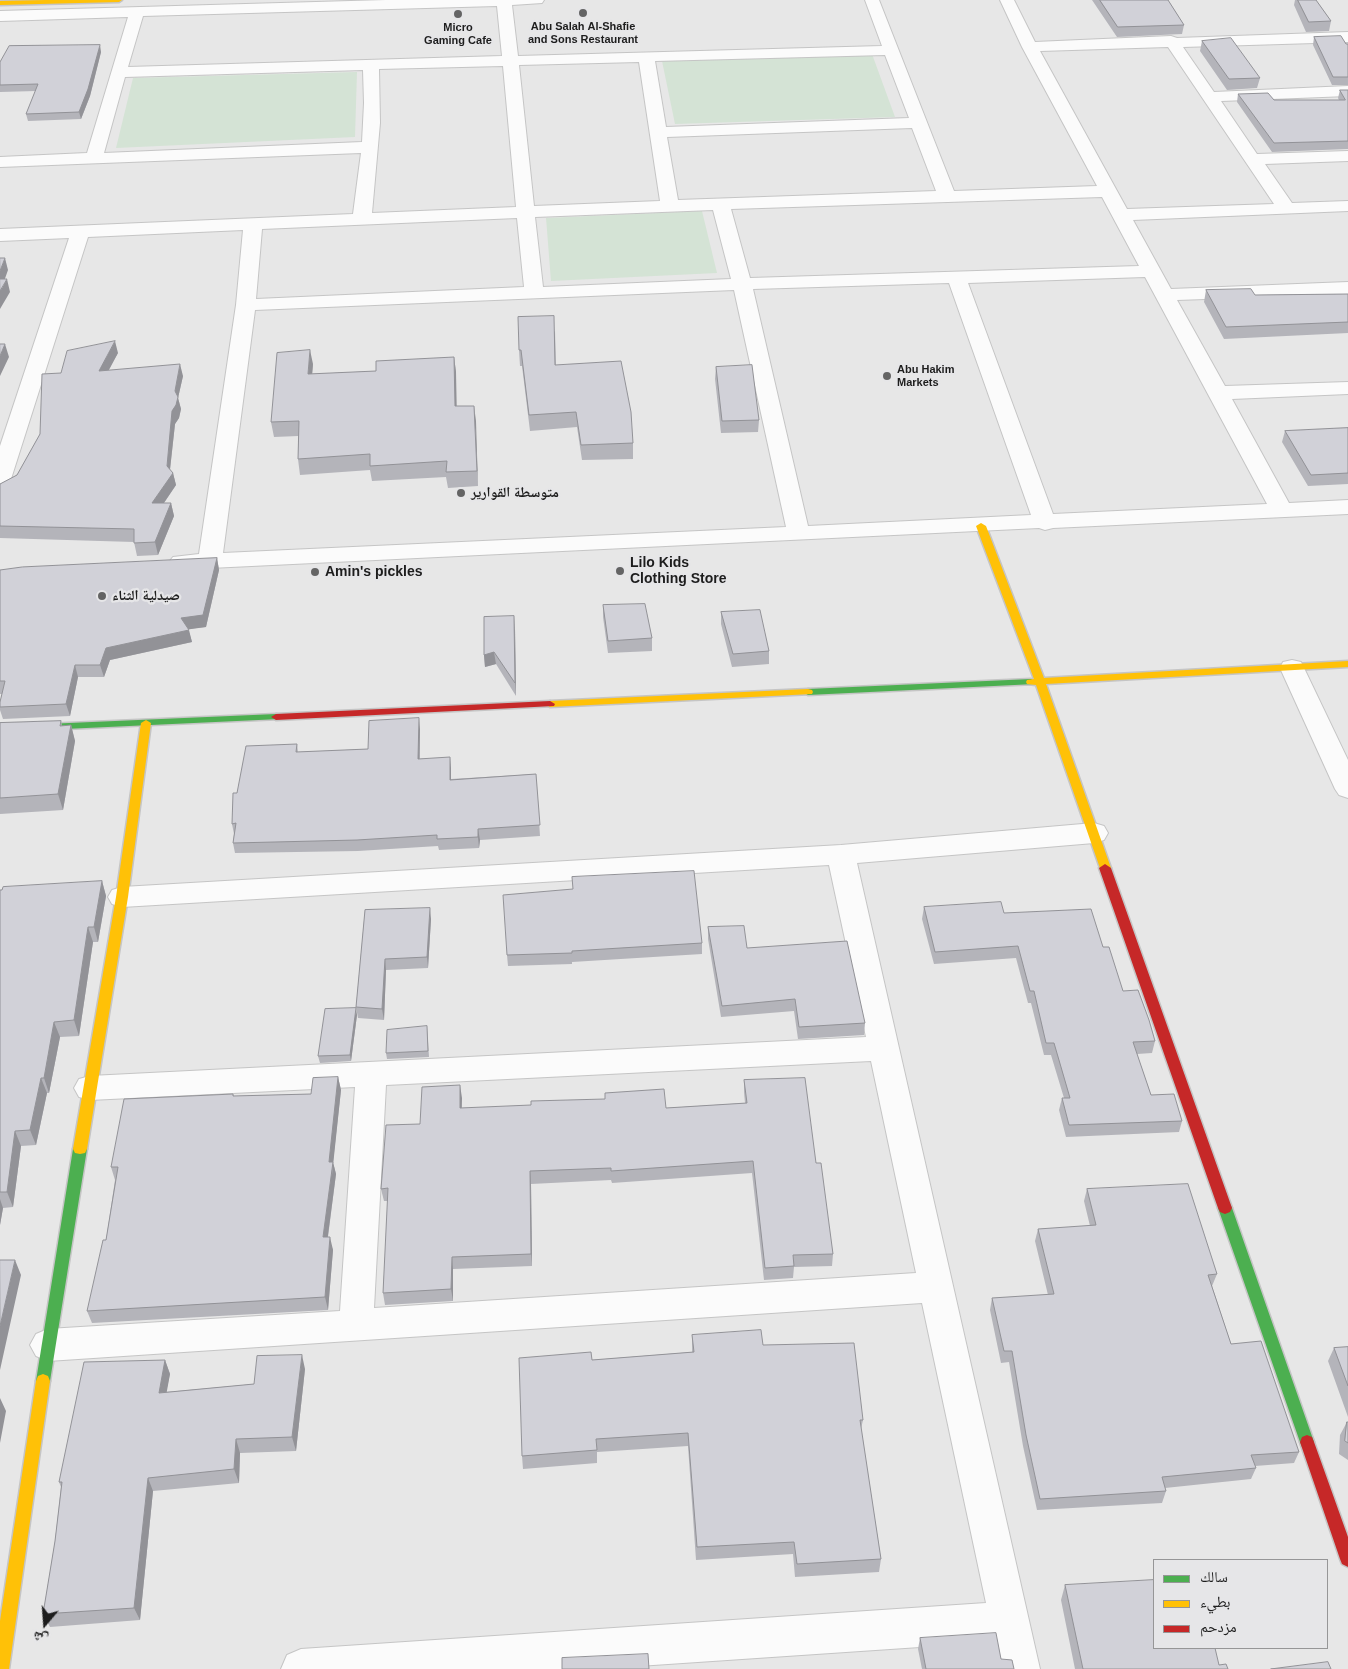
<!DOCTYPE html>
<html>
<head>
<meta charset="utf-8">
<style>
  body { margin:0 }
  #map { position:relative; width:1348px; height:1669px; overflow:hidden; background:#e7e7e7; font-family:Arial,"Noto Naskh Arabic",sans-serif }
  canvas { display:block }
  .legend { position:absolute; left:1153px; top:1559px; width:175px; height:90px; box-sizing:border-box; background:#e6e6e8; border:1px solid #969697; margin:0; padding:6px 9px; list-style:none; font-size:15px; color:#1d1d1d }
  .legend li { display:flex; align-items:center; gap:10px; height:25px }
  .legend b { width:25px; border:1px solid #969697 }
  .north { position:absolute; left:20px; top:1599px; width:50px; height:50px; -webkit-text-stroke:4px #e6e6e8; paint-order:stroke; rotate:198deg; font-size:14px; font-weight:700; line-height:20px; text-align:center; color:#1d1d1d }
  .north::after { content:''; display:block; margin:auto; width:18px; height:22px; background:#1d1d1d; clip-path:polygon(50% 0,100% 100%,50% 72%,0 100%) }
</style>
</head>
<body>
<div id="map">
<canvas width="1348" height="1669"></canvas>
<ul class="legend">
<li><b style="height:6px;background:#4caf50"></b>سالك</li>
<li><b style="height:6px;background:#ffc107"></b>بطيء</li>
<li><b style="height:6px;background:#c62828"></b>مزدحم</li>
</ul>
<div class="north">ش</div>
</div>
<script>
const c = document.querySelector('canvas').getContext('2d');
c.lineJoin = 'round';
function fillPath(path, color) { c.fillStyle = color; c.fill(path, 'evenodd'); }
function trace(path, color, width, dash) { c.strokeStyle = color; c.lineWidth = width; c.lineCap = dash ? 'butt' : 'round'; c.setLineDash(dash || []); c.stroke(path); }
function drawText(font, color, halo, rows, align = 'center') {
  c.font = font + ' Arial,"Noto Naskh Arabic",sans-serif'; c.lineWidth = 4.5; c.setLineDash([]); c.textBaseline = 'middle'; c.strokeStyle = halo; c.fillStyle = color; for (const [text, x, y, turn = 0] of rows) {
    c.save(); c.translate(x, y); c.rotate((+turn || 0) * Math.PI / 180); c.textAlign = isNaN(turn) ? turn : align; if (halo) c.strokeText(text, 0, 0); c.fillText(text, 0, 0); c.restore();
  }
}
const green = new Path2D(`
  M872,54L895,117L675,124L662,61Z
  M357,72L355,137L116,148L133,78Z
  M702,211L717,273L551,281L546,218Z`);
const street = new Path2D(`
  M386,0H544L542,3L512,5L518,56L882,46L865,0H879L954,191L1097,186L1022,47L1000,0H1014L1035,42L1171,36L1177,38L1348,32V42L1183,47L1214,92L1348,86V96L1221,101L1257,154L1348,151V161L1265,164L1292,203L1348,201V211L1133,220L1171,289L1348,282V294L1177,300L1225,386L1348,382V394L1232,399L1289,503L1348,500V514L1053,528L1045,530L1039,528L210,568L181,569L173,567L169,562L173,557L199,554L236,305L243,230L88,237L11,479L8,484L0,486V446L69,238L0,241V229L353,214L361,153L0,167V157L87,153L128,17L0,21V11ZM497,6L502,56L128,67L143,16ZM1168,47L1274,204L1127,209L1040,51ZM885,55L909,118L666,127L655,61ZM639,62L660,201L534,206L519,65ZM503,66L516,207L372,213L380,123L379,69ZM363,70L364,103L362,142L104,153L125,77ZM912,128L936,191L678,200L667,137ZM1102,197L1139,266L750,278L731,209ZM713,210L731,279L543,287L535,217ZM517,218L524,287L256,299L262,229ZM1145,277L1267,504L1053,514L968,283ZM949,283L1031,515L808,526L753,289ZM734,290L786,527L223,553L255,310Z
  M1292,660L1301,662L1304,668L1348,760V798L1339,795L1335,789L1280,668L1283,662Z
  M1094,823L1104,826L1108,833L1104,840L1094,843L857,863L1040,1669H1000L994,1642L594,1669H281L287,1655L301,1649L986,1603L922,1303L48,1361L36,1356L30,1345L36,1334L48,1329L340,1311L355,1087L90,1100L79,1097L74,1088L79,1079L90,1076L866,1037L829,865L122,907L112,904L108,897L112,890L122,887L841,845ZM871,1061L916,1273L374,1308L386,1085Z`);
const fast = new Path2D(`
  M1031,679L1036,682L1035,684L808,695L803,692L808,689Z
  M276,714L280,715L281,717L280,719L0,732V726Z
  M80,1144L85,1145L87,1149L50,1381L48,1386L43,1388L38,1386L36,1381L73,1149L75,1145Z
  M1225,1202L1230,1204L1232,1208L1314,1442L1312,1447L1307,1449L1302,1447L1300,1442L1218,1208L1220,1204Z`);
const slow = new Path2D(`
  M46,0H122L119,2L0,5V1Z
  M981,523L986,526L1044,678L1348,661V667L1046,684L1111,868L1109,871H1101L1036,685L1027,684L1026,682L1027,680L1034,679L976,526Z
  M808,689L812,690L813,692L812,694L550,707L545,704L550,701Z
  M146,720L151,723L128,897L87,1149L85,1153L80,1154L75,1153L73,1149L116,897L141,723Z
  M43,1374L48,1376L50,1381L9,1669H0V1621L36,1381L38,1376Z`);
const jam = new Path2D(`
  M550,701L555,704L554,706L276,720L271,717L276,714Z
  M1105,864L1111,868L1232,1208L1230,1212L1225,1214L1220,1212L1218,1208L1099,868Z
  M1307,1435L1312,1437L1314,1442L1348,1537V1567L1342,1564L1340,1559L1300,1442L1302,1437Z`);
const wall = new Path2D(`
  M1092,0H1168L1184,25L1182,34L1117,37Z
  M1295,0H1316L1331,21L1329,31L1306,32L1294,5Z
  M1314,37L1348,44V85H1332L1313,45Z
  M1202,41L1260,78L1257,88L1227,90L1200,51Z
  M101,52L90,96L81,119L28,121L26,114L36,91L0,92V62Z
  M1340,90H1348V149L1272,152L1237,102L1238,94L1274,100H1339L1338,98Z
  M1206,290L1255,295L1348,294V333L1224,339L1204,302Z
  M555,331L556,365L633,443V459L582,460L577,427L530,431L522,366H520L519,350Z
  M118,353L108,370L183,376L178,398L181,409L179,418L175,424L170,470L173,473L176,485L164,503H171L174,516L158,555L137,556L134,542L0,538V484L17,475L40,434L61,373Z
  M454,357L456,372V406H474L478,486L448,488L446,477L372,481L370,470L300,475L298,459V436L274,437L271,422L313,364L312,374L376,371Z
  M716,367L759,420L758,432L721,433L715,379Z
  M1348,428V484L1308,486L1282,442L1285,431Z
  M217,558L219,570L206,627L188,629L192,642L110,660L104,677H78L70,716L3,719L0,710V702L2,694H0V570Z
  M603,605L652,638V651L608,653L603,617Z
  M721,612L769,651V664L732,667L721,624Z
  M515,629L516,696L496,664L485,667L484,655Z
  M61,721L62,726L71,725L75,741L63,810L0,814V723Z
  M420,729V759L451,768V779L536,774L540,836L480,840L479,848L439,850L438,846L358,851L235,853L233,843L234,834L232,824L237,793L297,744L298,752L368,749Z
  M102,881L106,896L98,942H93L79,1036L60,1037L49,1093H47L36,1145L21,1146L13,1207L3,1208L0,1225V890Z
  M572,889L702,943V954L572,962V964L508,966L507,955Z
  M924,907L1004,913L1103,947L1123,991L1155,1041L1152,1053L1137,1054L1151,1095L1182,1121L1179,1132L1066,1137L1059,1110L1062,1098H1064L1051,1055H1044L1031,1003H1028L1016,958L934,964L922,919Z
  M365,910L431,919L428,968L386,970L384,1020L358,1018L356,1007Z
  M708,927L747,948L865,1023L864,1035L798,1039L794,1011L721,1017L708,939Z
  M357,1015L351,1061L320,1063L318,1056Z
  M427,1026L429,1057L387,1059L386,1053Z
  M338,1077L341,1090L333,1162L336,1174L328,1237L333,1250L328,1310L92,1323L87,1311L106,1240L115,1180L111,1167L233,1094L234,1096L311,1094Z
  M744,1080L816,1163L833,1254L832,1266L794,1267L793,1278L764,1280L752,1173L612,1183L611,1180L531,1184L532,1266L453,1269V1301L385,1305L383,1293L388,1201H384L381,1189L420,1124L462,1098V1108H666L745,1103L744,1092Z
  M1087,1189L1217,1274L1212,1286L1231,1344L1299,1452L1294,1463L1255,1466L1256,1468L1251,1479L1165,1488L1166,1491L1162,1503L1037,1510L1023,1446L1009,1362L1001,1363L990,1310L992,1298L1048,1295L1035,1241L1038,1229L1090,1226L1084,1201Z
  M692,1335L763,1345L863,1420L861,1429L881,1559L879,1572L795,1577L793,1554L696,1560L688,1446L597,1452V1463L523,1469L522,1456L592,1360L692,1352Z
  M1348,1347V1417L1328,1361L1334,1348Z
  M165,1360L170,1374L166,1392L254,1384L305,1369L296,1451L240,1453L239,1483L153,1491L140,1620L50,1627L43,1614L55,1541L61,1487L59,1482Z
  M1347,1422H1348V1460L1339,1454L1340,1435Z
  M1065,1585L1219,1665L1228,1669H1075L1061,1600Z
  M920,1638L1001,1659L1014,1669H922L918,1649Z`);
const shadedWall = new Path2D(`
  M100,45L101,52L90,96L81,119L79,112Z
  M5,258L8,270L1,290L7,279L10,292L0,309V271Z
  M115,341L118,353L102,383L99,371Z
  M5,344L9,357L0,376V356Z
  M310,350L313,364L311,388L308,374Z
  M454,357L456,372L457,421L455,406Z
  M180,364L183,376L178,398L181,409L179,418L175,424L169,478L167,466L172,411L175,391Z
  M474,406L476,421L478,486L477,471Z
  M173,473L176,485L155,516L152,503Z
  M171,503L174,516L158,555L155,542Z
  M217,558L219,570L206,627L184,630L181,618Z
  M514,616L515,629L516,696L515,683Z
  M189,630L192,642L110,660L104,677L100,665L106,648Z
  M494,652L496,664L485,667L484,655Z
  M75,665L78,677L70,716L66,704Z
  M419,718L420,729L419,770L418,759Z
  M71,725L75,741L63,810L58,794Z
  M450,757L451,768V790L450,780Z
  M478,829L480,840L479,848L478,837Z
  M102,881L106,896L98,942L94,927Z
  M430,908L431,919L428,968L427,957Z
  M88,927L93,942L79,1036L74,1020Z
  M385,959L386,970L384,1020L382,1009Z
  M356,1008L357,1015L351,1061L350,1055Z
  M54,1022L60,1037L49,1093L44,1078Z
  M338,1077L341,1090L332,1175L329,1162Z
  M41,1078L47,1093L36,1145L30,1130Z
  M460,1085L462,1098L461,1120L460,1108Z
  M15,1131L21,1146L13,1207L7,1192Z
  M333,1162L336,1174L326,1250L323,1237Z
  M530,1171L531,1184L532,1266L531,1254Z
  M0,1199L3,1208L0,1225Z
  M330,1237L333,1250L328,1310L325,1297Z
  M452,1257L453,1269V1301L451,1289Z
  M15,1260L21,1275L0,1370V1326Z
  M302,1355L305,1369L296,1451L292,1437Z
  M165,1360L170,1374L164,1407L159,1393Z
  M0,1398L6,1411L0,1443Z
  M236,1439L240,1453L239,1483L234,1469Z
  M148,1478L153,1491L140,1620L134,1608Z`);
const building = new Path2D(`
  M1100,0H1168L1184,25L1118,27Z
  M1298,0H1316L1331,21L1309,22Z
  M1341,36L1346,44H1348V77H1333L1314,37Z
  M1231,38L1260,78L1229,79L1202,41Z
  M100,45L88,89L79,112L26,114L38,84L0,85V62L9,46Z
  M1340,90H1348V141L1274,143L1238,94L1268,93L1274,100H1345Z
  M0,258H5L0,271Z
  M0,279H7L0,291Z
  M1251,289L1255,295L1348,294V322L1226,327L1206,290Z
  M554,316L555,365L621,361L631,412L633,443L581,445L576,412L529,415L521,350H519L518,317Z
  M115,341L99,371L180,364L175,391L178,397L176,405L172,411L167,466L173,473L152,503H171L155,542L134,543V529L0,526V484L17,475L40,434L42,374L61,373L67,351Z
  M0,344H5L0,356Z
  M310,350L308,374L376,371V361L454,357L455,406H474L477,471L446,472L447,461L370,466V454L298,459L299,421L271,422L277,353Z
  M752,365L759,420L722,421L716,367Z
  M1348,428V473L1311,475L1285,431Z
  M217,558L203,615L181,618L189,630L106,648L100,665H75L66,704L0,707V702L5,681H0V570L22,567Z
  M645,604L652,638L608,641L603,605Z
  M760,610L769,651L733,654L721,612Z
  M514,616L515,683L494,652L484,655V617Z
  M419,718L418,759L450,757V780L536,774L540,825L478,829V837L437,839V835L357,840L233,843L236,823L232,824L233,793H237L246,746L297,744L296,752L368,749L369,721Z
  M61,721L60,726L71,725L58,794L0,798V723Z
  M694,871L702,943L572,951V953L507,955L503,895L573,889L572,877Z
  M102,881L94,927H88L74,1020L54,1022L44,1078H41L30,1130L15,1131L7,1192H0V890H2L3,887Z
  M1001,902L1004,913L1091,909L1103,947H1109L1123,991L1138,990L1149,1020L1155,1041L1133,1042L1151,1095L1174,1094L1182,1121L1069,1125L1062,1098H1070L1054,1043H1046L1034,991H1030L1018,946L935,952L924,907Z
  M430,908L427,957L385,959L382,1009L356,1007L365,910Z
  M744,926L747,948L847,941L865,1023L799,1027L795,999L722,1006L708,927Z
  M356,1008L350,1055L318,1056L325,1009Z
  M427,1026L428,1051L386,1053L387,1030Z
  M338,1077L329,1162H333L323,1237H330L325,1297L87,1311L103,1240H106L118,1167H111L124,1099L233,1094V1096L311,1094L313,1078Z
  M805,1078L816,1163H821L833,1254L793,1255L794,1266L765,1268L753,1161L611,1171V1168L530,1171L531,1254L452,1257L451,1289L383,1293L388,1188L381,1189L386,1125L420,1124L422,1087L460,1085V1108L531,1105V1101L605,1099V1093L664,1089L666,1108L747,1103L744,1080Z
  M1188,1184L1217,1274L1208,1275L1231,1344L1261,1341L1299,1452L1251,1455L1256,1468L1162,1477L1166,1491L1040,1499L1026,1435L1012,1351H1004L992,1298L1054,1294L1038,1229L1096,1225L1087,1189Z
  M0,1260H15L0,1326Z
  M761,1330L763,1345L854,1343L863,1420H860L881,1559L797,1564L794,1542L697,1547L688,1433L596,1439L597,1450L522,1456L519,1358L591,1352L592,1360L694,1352L692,1335Z
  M1348,1347V1386L1334,1348Z
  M302,1355L292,1437L236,1439L234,1469L148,1478L134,1608L43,1614L55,1541L62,1482H59L84,1362L165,1360L159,1393L254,1384L257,1356Z
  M1347,1422H1348V1443L1345,1441Z
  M1154,1580V1648H1215L1219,1665L1226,1664L1228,1669H1083L1065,1585Z
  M996,1633L1001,1659L1012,1660L1014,1669H926L920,1638Z
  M648,1654L649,1669H562V1658Z
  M1328,1662L1331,1669H1271Z`);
const markers = [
  [583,13,5,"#646464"],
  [458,14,5,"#646464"],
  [887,376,5,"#646464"],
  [461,493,5,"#646464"],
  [620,571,5,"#646464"],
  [315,572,5,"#646464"],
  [102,596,5,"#646464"]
];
const farPoinames = [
  ["Abu Salah Al-Shafie",583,27],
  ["and Sons Restaurant",583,40],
  ["Micro",458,28],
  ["Gaming Cafe",458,41],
  ["Abu Hakim",897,370,"left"],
  ["Markets",897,383,"left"]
];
const poiNames = [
  ["متوسطة القوارير",471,493],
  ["Lilo Kids",630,563],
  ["Clothing Store",630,579],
  ["Amin's pickles",325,572],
  ["صيدلية الثناء",112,596]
];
fillPath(green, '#d4e3d5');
trace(street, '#c5c5c5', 2);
trace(fast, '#c5c5c5', 3);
trace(slow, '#c5c5c5', 3);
trace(jam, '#c5c5c5', 3);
fillPath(street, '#fbfbfb');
fillPath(fast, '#4caf50');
fillPath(slow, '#ffc107');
fillPath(jam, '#c62828');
fillPath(wall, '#b4b4ba');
fillPath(shadedWall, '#929297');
fillPath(building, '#d1d1d8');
trace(building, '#929297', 1);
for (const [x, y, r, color] of markers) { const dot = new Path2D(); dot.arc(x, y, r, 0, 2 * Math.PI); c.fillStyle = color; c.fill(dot); trace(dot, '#e6e6e8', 2); }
drawText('bold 11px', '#1d1d1d', '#e6e6e8', farPoinames);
drawText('bold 14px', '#1d1d1d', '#e6e6e8', poiNames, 'left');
</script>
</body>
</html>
